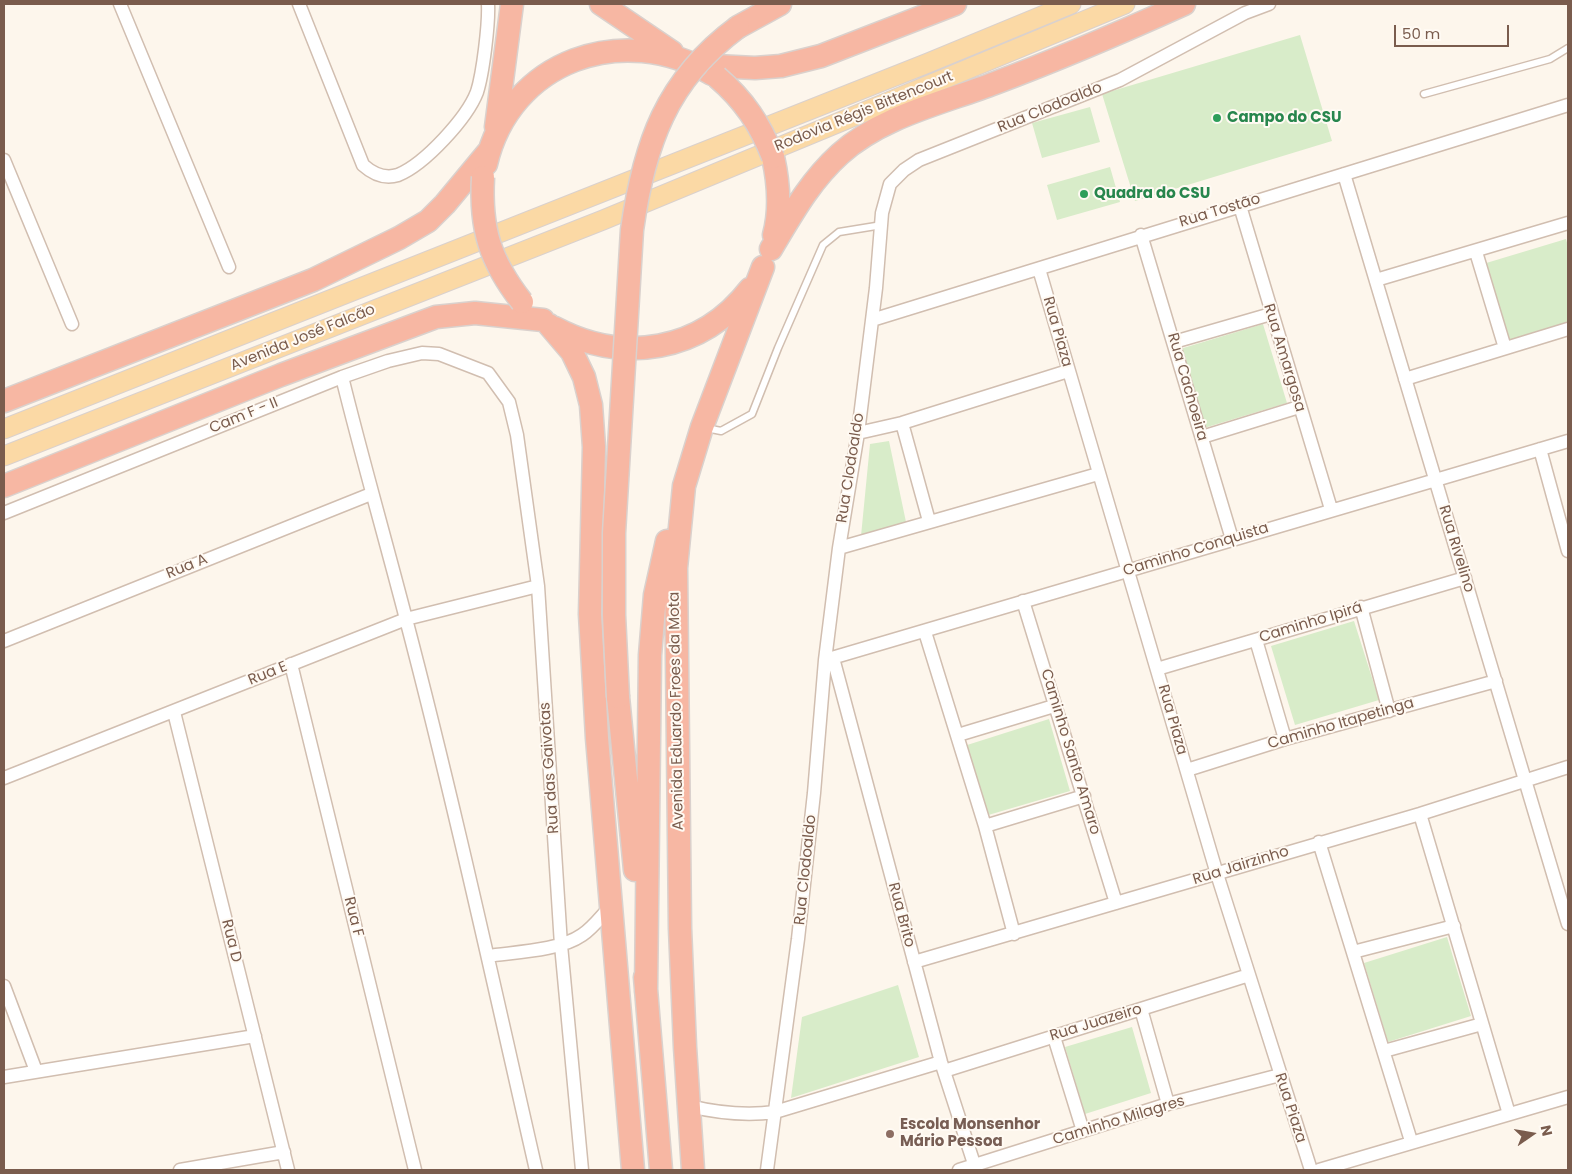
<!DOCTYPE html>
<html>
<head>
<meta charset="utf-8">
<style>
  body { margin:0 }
  #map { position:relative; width:1572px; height:1174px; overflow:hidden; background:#fdf6ec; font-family:Poppins,sans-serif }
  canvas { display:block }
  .frame { position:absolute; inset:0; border:5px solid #7a5c4d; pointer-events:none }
  .north { position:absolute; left:1507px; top:1109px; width:50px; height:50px; -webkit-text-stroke:4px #fffaf3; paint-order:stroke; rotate:77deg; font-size:14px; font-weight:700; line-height:20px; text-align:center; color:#7a5c4d }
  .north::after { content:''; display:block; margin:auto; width:18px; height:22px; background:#7a5c4d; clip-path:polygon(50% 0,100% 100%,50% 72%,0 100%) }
  .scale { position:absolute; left:1394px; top:25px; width:115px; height:22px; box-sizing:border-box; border:2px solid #7a5c4d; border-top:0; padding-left:6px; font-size:15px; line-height:18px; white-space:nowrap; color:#7a5c4d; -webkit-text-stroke:4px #fffaf3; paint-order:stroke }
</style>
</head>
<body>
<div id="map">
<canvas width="1572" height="1174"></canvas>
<div class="frame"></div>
<div class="north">N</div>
<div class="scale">50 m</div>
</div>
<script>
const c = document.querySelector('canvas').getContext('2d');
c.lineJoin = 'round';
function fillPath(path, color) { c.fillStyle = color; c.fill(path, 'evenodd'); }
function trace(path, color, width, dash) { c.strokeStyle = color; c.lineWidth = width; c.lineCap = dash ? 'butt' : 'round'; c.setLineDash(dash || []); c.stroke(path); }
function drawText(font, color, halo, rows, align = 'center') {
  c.font = font + ' Poppins,sans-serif'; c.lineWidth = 4; c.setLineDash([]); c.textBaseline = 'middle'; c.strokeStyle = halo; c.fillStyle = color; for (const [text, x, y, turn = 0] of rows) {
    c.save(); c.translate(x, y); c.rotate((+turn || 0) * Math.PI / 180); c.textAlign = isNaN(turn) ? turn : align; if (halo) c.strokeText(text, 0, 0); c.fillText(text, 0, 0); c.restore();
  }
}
const green = new Path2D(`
  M1300,35L1332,141L1135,201L1102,94Z
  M1090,107L1100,142L1042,158L1032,123Z
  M1110,167L1120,202L1057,220L1047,185Z
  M1566,239L1568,246V325L1507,343L1483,264Z
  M1263,324L1287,403L1204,428L1180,349Z
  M889,441L906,522L861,536L870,444Z
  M1354,621L1379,700L1295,725L1271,646Z
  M1049,719L1070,791L985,816L964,746Z
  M1447,937L1471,1016L1388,1042L1364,963Z
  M898,985L919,1057L791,1098L802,1017Z
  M1132,1027L1151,1093L1085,1114L1065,1047Z`);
const lane = new Path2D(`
  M1424,94L1550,59L1568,48
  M706,428L721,431L752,414L778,348L823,245L839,232L882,225`);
const street = new Path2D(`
  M120,4L229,267
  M299,4L363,165C373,174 385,179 398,175C425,164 467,118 477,92C483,73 489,24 488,4
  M4,160L72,324
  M1344,174L1568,924
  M1240,206L1331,509
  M1141,235L1232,539
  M1476,252L1505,348
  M1039,269L1217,874L1311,1170
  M1376,280L1568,223
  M872,320L1568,105
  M1174,342L1271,314
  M342,377C362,458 385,538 406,619C454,802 494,986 536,1170
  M1405,379L1568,329
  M902,423L929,521
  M858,433L902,423L1068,371
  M1202,437L1299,407
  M1540,449L1568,551
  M4,513L342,377L388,361L422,353L439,354L488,373L509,402L517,435L538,586L561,945L582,1170
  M839,548L1098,474
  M1023,601L1116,903
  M1361,607L1389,711
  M925,632L985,826L1014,934
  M1256,640L1285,739
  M4,641L371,494
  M833,658L941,1062L976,1170
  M825,660L1568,441
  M291,664L415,1170
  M1157,669L1465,578
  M174,712L288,1170
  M958,735L1054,706
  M1187,770L1285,739L1496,681
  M4,778L406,619L538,586
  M1420,814L1509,1114
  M985,826L1084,796
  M1319,842L1411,1141
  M1353,952L1454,926
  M488,956C515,952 559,951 582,935C594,927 602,915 612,905
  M914,962L1420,814L1568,767
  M4,986L36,1071
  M1141,1009L1168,1104
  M1054,1037L1083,1131
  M1384,1051L1482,1024
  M944,1071L1249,975
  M4,1077L255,1036
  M689,1106C718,1113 745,1116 775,1112L941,1062
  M180,1170L284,1152
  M767,1170L798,939L814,793L825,660L839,548L858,433L876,288L882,213L890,184L904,170L919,160L1120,80L1245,13L1269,4
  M959,1170L1168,1104L1280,1075
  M1319,1170L1568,1097`);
const primary = new Path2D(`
  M4,429L928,63L1071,4
  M4,456L603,220L1125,4`);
const highway = new Path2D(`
  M601,4L672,52
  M738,27L780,4
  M696,65L755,68L781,66L821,56L955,4
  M496,127L512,4
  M773,157C779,184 781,209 774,235
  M486,164C510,60 623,21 712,74
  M771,249C792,214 810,181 840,154C882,116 943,103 995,83C1059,59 1122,32 1184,4
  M549,325L572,352L584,377L591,405L594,447L590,614L597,738L633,1170
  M555,328C623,364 701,352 750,289
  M4,401L313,280L399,238L428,221L445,204L489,151
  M4,486L281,375L436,317L475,313L543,320
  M618,697L635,870
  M645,977L661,1170
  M646,991L650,655L655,595L667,541
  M693,1170L685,1047L680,928L676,568L684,486L702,427L763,267`);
const highwayBridge = new Path2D(`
  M717,77C744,100 760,124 773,157
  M483,177C480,229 490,261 522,302
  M618,697L614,615V533L632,230C644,145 666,80 738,27`);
const markers = [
  [1217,118,5,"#2e9e5b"],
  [1084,194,5,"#2e9e5b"],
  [890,1134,5,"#8d6e63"]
];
const streetNames = [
  ["Rua Clodoaldo",1050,108,-22],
  ["Rodovia Régis Bittencourt",864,112,-22],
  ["Rua Tostão",1220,211,-17],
  ["Rua Piaza",1057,332,74],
  ["Avenida José Falcão",303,338,-22],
  ["Rua Amargosa",1284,358,73],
  ["Rua Cachoeira",1187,387,74],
  ["Cam F - II",244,416,-22],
  ["Rua Clodoaldo",851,468,-81],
  ["Rua Rivelino",1456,549,73],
  ["Caminho Conquista",1196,550,-17],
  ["Rua A",187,567,-22],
  ["Caminho Ipirá",1311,623,-17],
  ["Rua E",268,674,-22],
  ["Avenida Eduardo Froes da Mota",677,711,-91],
  ["Rua Piaza",1172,720,74],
  ["Caminho Itapetinga",1341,724,-16],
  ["Caminho Santo Amaro",1070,752,73],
  ["Rua das Gaivotas",550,768,-94],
  ["Rua Jairzinho",1241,866,-17],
  ["Rua Clodoaldo",806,870,-84],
  ["Rua Brito",901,915,75],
  ["Rua F",353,917,76],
  ["Rua D",231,941,76],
  ["Rua Juazeiro",1096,1023,-17],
  ["Rua Piaza",1290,1108,72],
  ["Caminho Milagres",1119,1121,-17]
];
const leisureNames = [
  ["Campo do CSU",1227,118],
  ["Quadra do CSU",1094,194]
];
const educationNames = [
  ["Escola Monsenhor",900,1125],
  ["Mário Pessoa",900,1142]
];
fillPath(green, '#d8ecc9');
trace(lane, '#d1beb0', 9);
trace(street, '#d1beb0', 15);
trace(primary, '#dad1cd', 21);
trace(highway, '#dad1cd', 25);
trace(lane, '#fff', 6);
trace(street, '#fff', 12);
trace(primary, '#fbd9a5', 19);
trace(highway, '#f7b7a3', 22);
trace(highwayBridge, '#dad1cd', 25, []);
trace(highwayBridge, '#f7b7a3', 22);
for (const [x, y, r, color] of markers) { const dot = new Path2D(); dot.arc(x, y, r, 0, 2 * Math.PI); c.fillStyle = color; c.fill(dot); trace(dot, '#fffaf3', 2); }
drawText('15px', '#7a5c4d', '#fffaf3', streetNames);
drawText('bold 15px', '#27864d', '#fffaf3', leisureNames, 'left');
drawText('bold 15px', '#785e54', '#fffaf3', educationNames, 'left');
</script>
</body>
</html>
